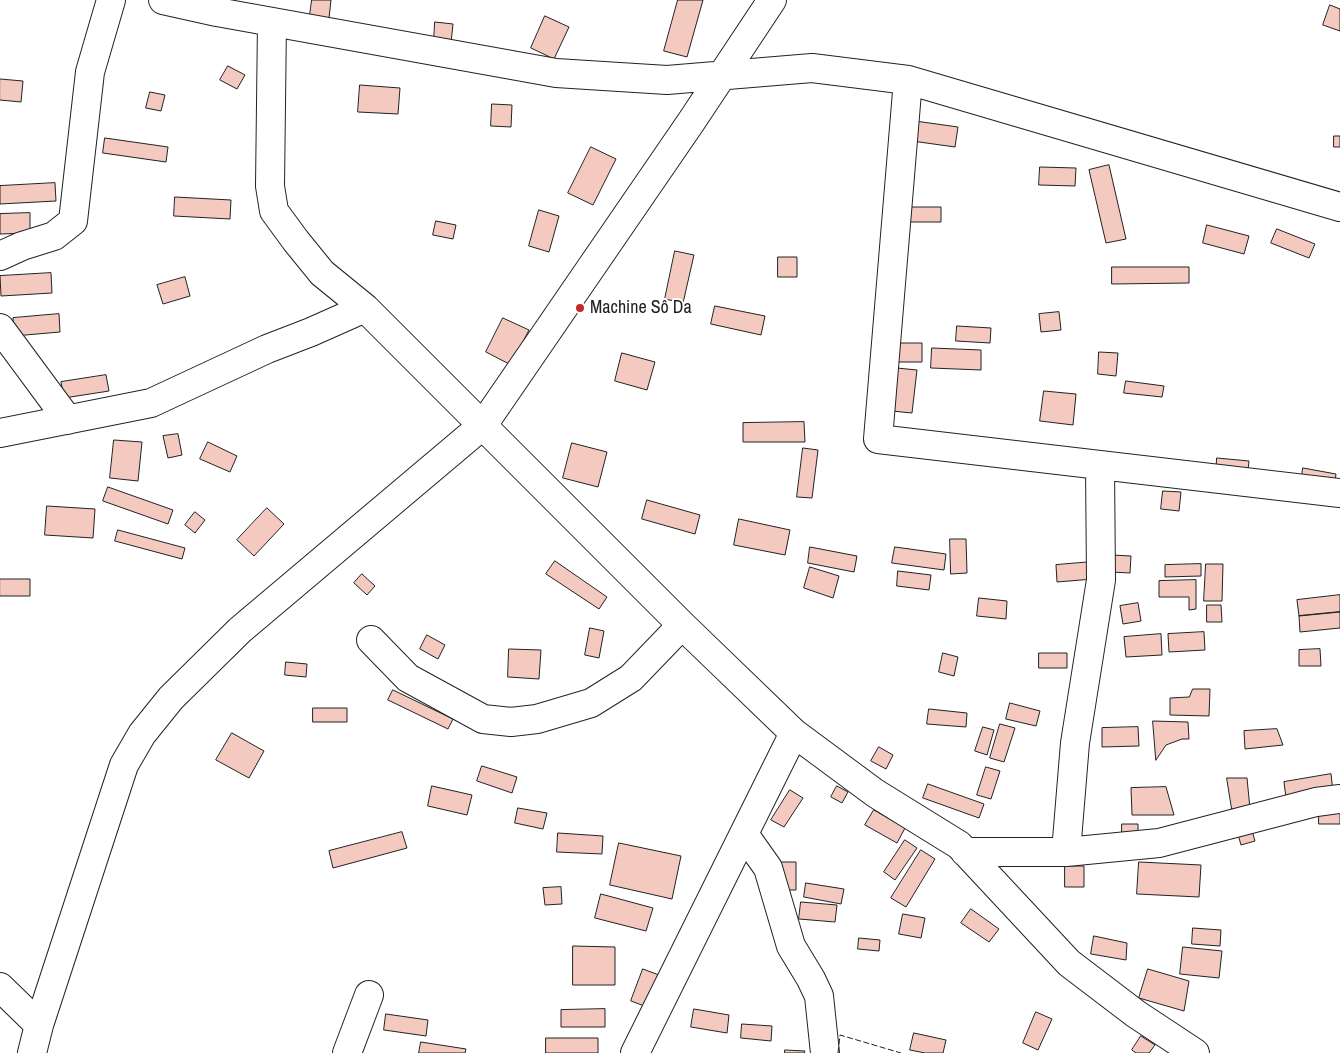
<!DOCTYPE html>
<html>
<head>
<meta charset="utf-8">
<style>
  body { margin:0 }
  canvas { display:block; background:#fff }
</style>
</head>
<body>
<canvas width="1340" height="1053"></canvas>
<script>
const c = document.querySelector('canvas').getContext('2d');
c.lineJoin = 'round';
function fillPath(path, color) { c.fillStyle = color; c.fill(path, 'evenodd'); }
function trace(path, color, width, dash) { c.strokeStyle = color; c.lineWidth = width; c.lineCap = dash ? 'butt' : 'round'; c.setLineDash(dash || []); c.stroke(path); }
function drawText(font, color, halo, rows, align = 'center') {
  c.font = font + ' "Archivo Narrow",sans-serif'; c.lineWidth = 4; c.setLineDash([]); c.textBaseline = 'middle'; c.strokeStyle = halo; c.fillStyle = color; for (const [text, x, y, turn = 0] of rows) {
    c.save(); c.translate(x, y); c.rotate((+turn || 0) * Math.PI / 180); c.textAlign = isNaN(turn) ? turn : align; if (halo) c.strokeText(text, 0, 0); c.fillText(text, 0, 0); c.restore();
  }
}
const building = new Path2D(`
  M312,0H331L329,18L310,15Z
  M678,0H703L687,57L664,51Z
  M1330,5L1340,9V31L1323,25Z
  M545,16L569,27L554,59L531,48Z
  M435,22L453,24L451,43L434,41Z
  M228,66L245,75L237,89L220,80Z
  M0,79L23,81L21,102L0,100Z
  M360,85L400,88L398,114L358,112Z
  M150,92L165,95L161,111L146,108Z
  M492,104L512,105L511,127L491,126Z
  M915,121L958,127L955,147L912,141Z
  M1334,136H1340V147H1334Z
  M105,138L168,147L166,162L103,153Z
  M591,147L616,159L593,205L568,193Z
  M1109,165L1126,239L1106,243L1089,170Z
  M1040,167L1076,168L1075,186L1039,185Z
  M55,183L56,201L0,204V186Z
  M175,197L231,200L230,219L174,216Z
  M905,207H941V222H905Z
  M539,210L559,216L549,252L529,246Z
  M30,213V233L0,234V214Z
  M436,221L456,225L453,239L433,235Z
  M1207,225L1249,236L1244,254L1203,243Z
  M1277,229L1315,244L1309,258L1271,243Z
  M675,251L694,255L683,303L665,299Z
  M778,257H797V277H778Z
  M1112,267H1189V283L1112,284Z
  M51,273L52,293L1,296L0,276Z
  M185,277L190,296L163,304L157,285Z
  M715,306L765,316L761,335L711,324Z
  M1059,312L1061,330L1041,332L1039,314Z
  M59,314L60,332L14,336L13,318Z
  M503,318L529,330L511,365L486,352Z
  M957,326L991,328L990,343L956,341Z
  M891,343H922V362H891Z
  M932,348L981,350V370L931,368Z
  M1099,352L1118,353L1116,376L1098,374Z
  M622,353L655,362L647,390L615,381Z
  M897,368L917,370L912,413L892,411Z
  M106,375L109,391L64,398L61,382Z
  M1126,381L1164,386L1162,397L1124,393Z
  M1044,391L1076,394L1073,425L1040,421Z
  M804,422L805,442H743V423Z
  M178,434L182,455L168,458L163,436Z
  M114,440L142,442L138,481L110,478Z
  M208,442L237,456L230,472L200,459Z
  M572,443L607,452L598,487L563,478Z
  M803,448L818,450L812,498L797,497Z
  M1217,458L1249,461L1247,479L1216,476Z
  M1303,468L1336,474L1334,489L1301,484Z
  M108,487L173,510L168,524L103,501Z
  M1163,491L1181,492L1179,511L1161,509Z
  M647,500L700,515L695,534L642,519Z
  M47,506L95,509L93,538L45,535Z
  M267,508L284,524L254,556L237,540Z
  M195,512L205,520L195,533L185,525Z
  M739,519L790,530L785,555L734,545Z
  M118,530L185,548L182,559L115,541Z
  M950,539H966L967,573L951,574Z
  M810,547L857,556L854,572L808,563Z
  M895,547L946,554L944,570L892,563Z
  M1112,555L1131,556L1130,573L1111,572Z
  M555,561L607,597L599,609L546,574Z
  M1092,562L1093,579L1057,582L1056,565Z
  M1201,564V576L1165,577V565Z
  M1206,564H1223L1222,601H1204Z
  M810,567L839,576L833,598L804,588Z
  M898,571L931,575L929,590L897,586Z
  M362,574L375,586L367,595L354,583Z
  M0,579H30V596H0Z
  M1196,580V609L1189,610V597H1159V581Z
  M1340,595V612L1299,616L1297,600Z
  M979,598L1007,601L1006,619L977,616Z
  M1138,603L1141,621L1123,624L1120,606Z
  M1207,605H1221L1222,622H1207Z
  M1340,612V628L1300,632L1299,616Z
  M590,628L604,631L599,658L585,655Z
  M1204,632L1205,650L1169,652L1168,634Z
  M1161,634L1162,655L1126,657L1124,637Z
  M427,635L445,645L438,659L420,649Z
  M509,649L541,650L539,679L508,677Z
  M1320,649L1321,666H1299V650Z
  M943,653L958,657L954,676L939,672Z
  M1039,653H1067V668H1039Z
  M286,662L307,664L306,677L285,675Z
  M1193,689H1210L1209,716L1170,715V698L1189,697Z
  M393,690L453,719L448,729L388,700Z
  M1010,703L1040,711L1036,726L1006,719Z
  M313,708H347V722H313Z
  M929,709L967,713L966,727L927,724Z
  M1153,721L1188,722L1189,739H1182L1166,745L1156,760Z
  M1000,724L1015,728L1004,762L990,758Z
  M983,727L994,730L987,755L975,751Z
  M1138,727L1139,746L1102,747V728Z
  M1277,729L1283,745L1245,749L1244,731Z
  M232,733L264,751L249,778L216,760Z
  M879,747L893,755L886,769L871,761Z
  M482,766L517,777L512,793L477,781Z
  M986,767L1000,771L991,799L977,795Z
  M1331,774L1333,792L1286,798L1284,782Z
  M1227,778H1247L1250,809H1232Z
  M928,784L984,804L979,818L923,798Z
  M432,786L472,795L467,815L428,806Z
  M837,786L848,792L842,803L831,797Z
  M1166,787L1174,815H1132L1131,788Z
  M790,790L803,798L784,827L771,820Z
  M518,808L547,813L543,829L515,823Z
  M1319,808H1340V824H1319Z
  M874,810L905,828L897,843L865,825Z
  M1122,824H1138V839H1122Z
  M1251,827L1255,841L1241,845L1237,831Z
  M402,832L407,848L333,868L329,851Z
  M558,833L603,836L602,854L557,852Z
  M905,840L917,848L895,880L884,872Z
  M619,843L681,856L672,899L610,885Z
  M921,850L935,859L906,907L891,898Z
  M780,862H796V890H780Z
  M1139,862L1201,865L1199,897L1137,894Z
  M1065,866H1084V887H1065Z
  M806,883L844,889L841,904L804,897Z
  M561,887L562,904L545,905L543,888Z
  M601,894L653,908L646,931L595,918Z
  M801,902L837,905L835,922L799,919Z
  M971,909L999,929L989,942L961,923Z
  M903,914L925,918L921,938L899,934Z
  M1193,928L1221,930L1220,946L1192,944Z
  M1094,936L1127,943L1126,960L1091,954Z
  M859,938L880,940L879,951L858,949Z
  M573,946L615,947V985H573Z
  M1183,947L1222,951L1219,978L1180,974Z
  M643,969L659,975L647,1007L631,1001Z
  M1148,969L1189,981L1184,1011L1139,998Z
  M605,1009V1027H561V1010Z
  M694,1009L729,1015L727,1033L691,1027Z
  M1036,1012L1052,1019L1038,1050L1023,1043Z
  M386,1014L428,1020L426,1036L384,1030Z
  M742,1024L772,1026L771,1041L741,1038Z
  M914,1033L946,1040L943,1053H925L910,1050Z
  M1141,1036L1155,1045L1149,1053H1136L1132,1050Z
  M546,1038H598V1053H546Z
  M421,1042L466,1049L465,1053H419Z
  M785,1050L805,1051L804,1053H785Z`);
const minor = new Path2D(`
  M163,0L217,12L556,73L667,80L812,68L908,80L1340,207
  M272,22L270,186L274,211L296,241L322,273L365,308L682,625L794,733L875,793L959,845L1069,963L1136,1014L1195,1053
  M908,80L878,439L1340,493
  M0,256L22,246L54,236L73,221L90,72L111,0
  M0,328L68,420
  M0,433L151,403L267,349L311,332L365,308
  M371,640L408,678L483,719L511,722L537,719L591,703L631,678L682,625
  M744,834L768,868L791,946L811,979L819,996L825,1053
  M965,852H1066L1159,843L1316,802L1340,799
  M1066,852L1075,743L1101,580L1100,466
  M0,987L39,1025
  M32,1053L39,1025L124,765L142,734L171,698L240,630L483,425L691,122L772,0
  M347,1053L369,995
  M635,1053L794,733`);
const fence = new Path2D(`
  M838,1053L840,1035L901,1053`);
const markers = [
  [580,308,5,"#c62828"]
];
const poiNames = [
  ["Machine Sô Da",590,308]
];
fillPath(building, '#f3c9c0');
trace(building, '#222', 1);
trace(minor, '#222', 30);
trace(minor, '#fff', 28);
trace(fence, '#222', 1, [6, 2.5]);
for (const [x, y, r, color] of markers) { const dot = new Path2D(); dot.arc(x, y, r, 0, 2 * Math.PI); c.fillStyle = color; c.fill(dot); trace(dot, '#fff', 2); }
drawText('18px', '#222', '#fff', poiNames, 'left');
</script>
</body>
</html>
